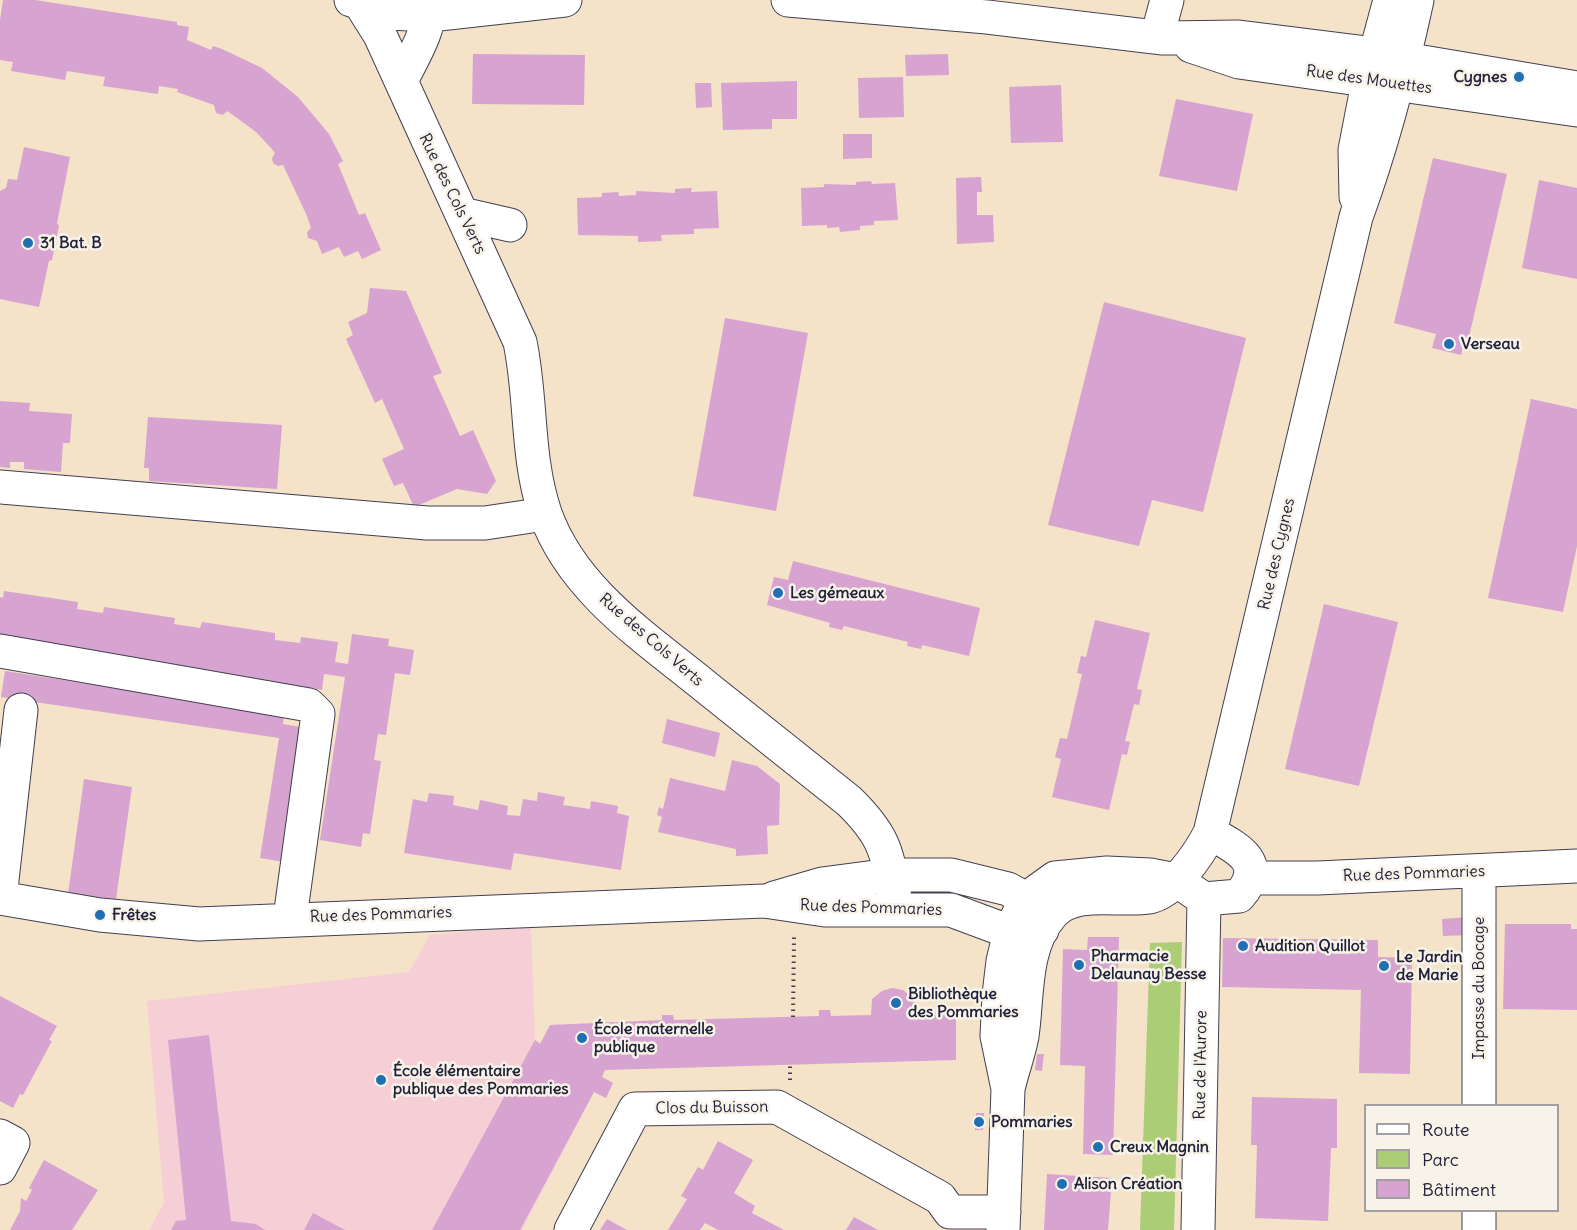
<!DOCTYPE html>
<html>
<head>
<meta charset="utf-8">
<style>
  body { margin:0 }
  #map { position:relative; width:1577px; height:1230px; overflow:hidden; background:#f4e2c9; font-family:Delius,sans-serif }
  canvas { display:block }
  .legend { position:absolute; left:1364px; top:1104px; width:195px; height:108px; box-sizing:border-box; background:#f7f3e8; border:2px solid #a29fa3; margin:0; padding:8px 10px; list-style:none; font-size:18px; color:#22223b }
  .legend li { display:flex; align-items:center; gap:12px; height:30px }
  .legend b { width:30px; border:2px solid #a29fa3 }
</style>
</head>
<body>
<div id="map">
<canvas width="1577" height="1230"></canvas>
<ul class="legend">
<li><b style="height:8px;background:#fff"></b>Route</li>
<li><b style="height:16px;background:#abcd76"></b>Parc</li>
<li><b style="height:16px;background:#d7a3d0"></b>Bâtiment</li>
</ul>
</div>
<script>
const c = document.querySelector('canvas').getContext('2d');
c.lineJoin = 'round';
function fillPath(path, color) { c.fillStyle = color; c.fill(path, 'evenodd'); }
function trace(path, color, width, dash) { c.strokeStyle = color; c.lineWidth = width; c.lineCap = dash ? 'butt' : 'round'; c.setLineDash(dash || []); c.stroke(path); }
function drawText(font, color, halo, rows, align = 'center') {
  c.font = font + ' Delius,sans-serif'; c.lineWidth = 5; c.setLineDash([]); c.textBaseline = 'middle'; c.strokeStyle = halo; c.fillStyle = color; for (const [text, x, y, turn = 0] of rows) {
    c.save(); c.translate(x, y); c.rotate((+turn || 0) * Math.PI / 180); c.textAlign = isNaN(turn) ? turn : align; if (halo) c.strokeText(text, 0, 0); c.fillText(text, 0, 0); c.restore();
  }
}
const built = new Path2D(`
  M531,926L535,1040L613,1083L606,1098L594,1092L522,1230H149L164,1203L147,1001L409,972L430,935Z`);
const green = new Path2D(`
  M1182,942L1174,1230H1140L1150,943Z`);
const building = new Path2D(`
  M3,0H35L177,22V25L189,27L187,40L211,50L213,46L222,49L262,68L298,97L329,134L343,161L338,164L359,215L365,213L381,250L362,259L358,251L344,257L339,247L322,254L317,241L308,238L307,232L311,228L307,216L283,165L278,166L273,163L272,158L275,153L271,148L256,132L233,115L227,111L223,115L216,113L214,105L177,92L178,89L159,86L158,94L103,86L105,77L67,71L65,80L11,71L13,62L0,60V20Z
  M473,54L585,55L584,105L472,104Z
  M948,54L949,75L906,76L905,55Z
  M903,77L904,117L859,118L858,78Z
  M797,81V119H772V129L723,130L721,83Z
  M695,83H711L712,107L696,108Z
  M1061,85L1063,142L1011,143L1009,87Z
  M1176,99L1253,114L1237,191L1159,176Z
  M843,134H872V158L843,159Z
  M24,147L70,157L57,223L59,226L52,260L49,261L39,307L0,299V191L6,188L8,179L17,180Z
  M1433,158L1507,174L1468,341L1465,340L1461,355L1432,348L1436,334L1394,323Z
  M981,177L982,192H977V215H993L994,242L957,244L956,178Z
  M1539,180L1577,188V279L1522,268Z
  M871,181L872,184L895,183L898,220L874,221V225L860,226V230L840,232L839,227L827,228V225L802,226L801,188L824,187V184L856,185V182Z
  M692,188L691,192L717,191L719,228L694,229V234L661,235L662,241L638,242V236L578,235L577,198L602,197V193L618,192L619,196L636,195V191L675,193V189Z
  M370,288L406,291L442,373L433,376L460,436L473,430L496,481L487,494L457,489L414,507L403,483L394,486L382,459L404,449L382,399L375,403L346,339L353,335L348,322L367,313Z
  M1104,302L1246,338L1203,512L1152,500L1139,546L1048,525Z
  M725,318L808,333L776,511L693,496Z
  M1531,399L1577,409V546L1563,612L1488,598Z
  M0,401L30,403L29,411L72,414L70,443H63L61,472L24,469V462H10V468L0,467Z
  M148,417L282,425L277,489L149,481V468H144Z
  M793,561L980,608L969,656L922,645L921,649L907,646L908,642L844,626L842,630L829,627L830,623L767,605L774,577L788,580Z
  M4,591L78,602L77,609L103,613L104,607L175,618L174,624L200,628L202,622L275,633V640L300,643L301,637L338,642L335,662L348,664L352,634L389,639L388,646L414,650L410,675L395,673L386,735L378,734L374,760L381,761L370,834L363,833L361,847L320,840L345,677L324,674L322,690L0,639V597L3,598Z
  M1324,604L1398,622L1359,786L1285,769Z
  M1095,620L1150,633L1137,689L1142,690L1139,705L1134,704L1125,741L1130,742L1127,755L1122,754L1109,810L1052,797L1061,759L1055,757L1060,738L1067,739L1082,674L1077,673L1081,656L1086,657Z
  M5,671L284,714L283,724L307,728L284,862L260,858L279,738L1,697Z
  M667,719L720,733L715,757L662,743Z
  M732,760L757,766L780,784L779,825L767,826L768,854L736,856V849L658,832L662,817L657,815L659,807L663,809L670,778L725,791Z
  M84,779L132,787L116,899L68,894Z
  M538,792L565,797L563,805L590,809L591,801L618,806L617,813L629,816L621,870L514,853L511,870L404,853L413,799L427,802L429,793L454,796L453,805L478,810L480,800L508,806L507,815L520,816L523,799L537,801Z
  M1469,917L1470,935L1443,936L1442,919Z
  M1505,924H1571V929H1577V1010L1503,1009Z
  M1088,937H1119L1113,1155L1083,1154L1085,1066L1060,1065L1063,949L1087,950Z
  M1223,938L1378,940V957L1412,958L1410,1074L1359,1073L1361,990L1222,987Z
  M892,988L903,990L914,999L917,1013L956,1012V1060L605,1070L602,1077L613,1083L606,1098L594,1092L520,1230H432L535,1040L540,1044L550,1025L662,1020V1015H673L674,1020L819,1016V1010H830L831,1016L871,1015L872,999L882,991Z
  M0,996L57,1026L49,1040L52,1041L23,1095L20,1094L13,1108L0,1101Z
  M209,1035L231,1221L256,1224L265,1230H171L176,1221L186,1220L168,1040Z
  M1037,1054H1044L1042,1071L1035,1070Z
  M1252,1097L1337,1099V1148H1331L1328,1221L1255,1218L1257,1145H1251Z
  M976,1113H984L983,1130H975Z
  M718,1141L753,1160L734,1193L755,1206L752,1213L784,1230H718L705,1223L700,1230H668L687,1199L681,1196L698,1167L703,1170Z
  M44,1160L98,1190L72,1230H10L20,1211L21,1198L26,1201L32,1190L29,1188Z
  M1047,1174L1112,1178L1108,1230H1044Z
  M313,1213L345,1230H304Z
  M854,1217L878,1230H846Z
  M607,1219L627,1230H600Z`);
const path = new Path2D(`
  M793,1017L794,936
  M790,1080V1065`);
const minor = new Path2D(`
  M351,0L389,13L430,15L565,0
  M358,0L380,35L520,342C532,399 526,457 545,513C572,590 646,638 706,687C754,725 801,763 849,801C889,840 887,856 897,909
  M788,0L987,17L1163,38L1239,37L1375,54L1577,88
  M1157,37L1167,0
  M1191,46L1239,62L1577,110
  M401,81C414,55 431,29 430,0
  M1356,197L1355,150L1369,78L1390,0
  M462,214L510,225
  M0,487L427,523H485L545,514
  M0,651L309,705L318,714L290,918
  M21,710L0,898L100,915L199,924L764,901L825,910H951L1010,932L1042,930
  M1251,878H1318L1577,866
  M774,898L822,884L890,875H951L1008,889L1026,899L1036,919
  M1008,1089C1012,1071 1019,1053 1022,1036C1028,996 1023,947 1052,914C1075,888 1119,902 1149,897C1174,892 1199,854 1210,833L1356,217C1382,146 1401,74 1417,0
  M1479,1106V871
  M0,1136L13,1143L0,1168
  M571,1230L635,1109L777,1107L940,1198L950,1212H1004
  M1003,1230L1008,1089L997,1036L999,995L1003,961L1010,932L1026,899L1055,878L1107,873L1150,875L1176,880L1204,899L1239,896C1268,863 1238,848 1210,833
  M1198,1230L1204,899
  M1479,1230V1210`);
const markers = [
  [1519,77,6,"#1f6fb2"],
  [28,243,6,"#1f6fb2"],
  [1449,344,6,"#1f6fb2"],
  [778,593,6,"#1f6fb2"],
  [100,915,6,"#1f6fb2"],
  [1243,946,6,"#1f6fb2"],
  [1079,965,6,"#1f6fb2"],
  [1384,966,6,"#1f6fb2"],
  [896,1003,6,"#1f6fb2"],
  [582,1038,6,"#1f6fb2"],
  [381,1080,6,"#1f6fb2"],
  [979,1122,6,"#1f6fb2"],
  [1098,1147,6,"#1f6fb2"],
  [1062,1184,6,"#1f6fb2"]
];
const poiNames = [
  ["Cygnes",1507,77,"right"],
  ["31 Bat. B",40,243],
  ["Verseau",1461,344],
  ["Les gémeaux",790,593],
  ["Frêtes",112,915],
  ["Audition Quillot",1255,946],
  ["Pharmacie",1091,956],
  ["Delaunay Besse",1091,974],
  ["Le Jardin",1396,957],
  ["de Marie",1396,975],
  ["Bibliothèque",908,994],
  ["des Pommaries",908,1012],
  ["École maternelle",594,1029],
  ["publique",594,1047],
  ["École élémentaire",393,1071],
  ["publique des Pommaries",393,1089],
  ["Pommaries",991,1122],
  ["Creux Magnin",1110,1147],
  ["Alison Création",1074,1184]
];
const streetNames = [
  ["Rue des Mouettes",1369,80,8],
  ["Rue des Cols Verts",452,194,64],
  ["Rue des Cygnes",1277,554,-77],
  ["Rue des Cols Verts",651,640,41],
  ["Rue des Pommaries",1414,874,-2],
  ["Rue des Pommaries",871,908,2],
  ["Rue des Pommaries",381,915,-2],
  ["Impasse du Bocage",1479,988,-90],
  ["Rue de l'Aurore",1201,1065,-89],
  ["Clos du Buisson",712,1108,-1]
];
fillPath(built, '#f6cfd6');
fillPath(green, '#abcd76');
fillPath(building, '#d7a3d0');
trace(minor, '#423f50', 35);
trace(path, '#423f50', 4, [1.5, 4.5]);
trace(minor, '#fff', 33);
for (const [x, y, r, color] of markers) { const dot = new Path2D(); dot.arc(x, y, r, 0, 2 * Math.PI); c.fillStyle = color; c.fill(dot); trace(dot, '#f7f3e8', 2); }
drawText('bold 16px', '#22223b', '#f7f3e8', poiNames, 'left');
drawText('16px', '#22223b', '#f7f3e8', streetNames);
</script>
</body>
</html>
